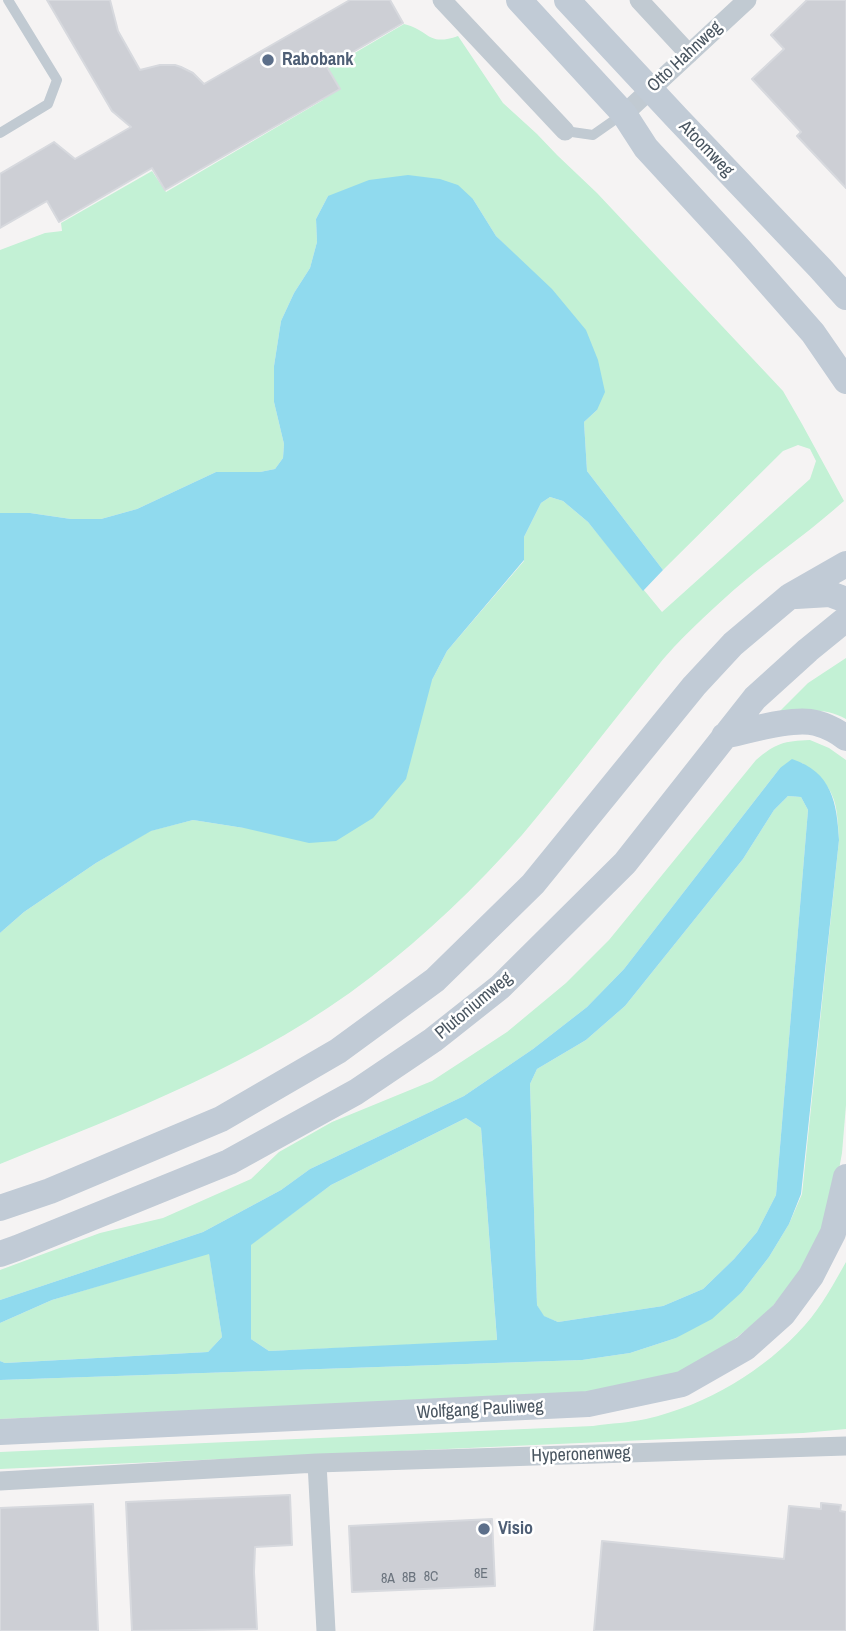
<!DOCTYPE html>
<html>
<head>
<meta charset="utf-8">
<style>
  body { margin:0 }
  canvas { display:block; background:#f5f3f3 }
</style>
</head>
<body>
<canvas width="846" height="1631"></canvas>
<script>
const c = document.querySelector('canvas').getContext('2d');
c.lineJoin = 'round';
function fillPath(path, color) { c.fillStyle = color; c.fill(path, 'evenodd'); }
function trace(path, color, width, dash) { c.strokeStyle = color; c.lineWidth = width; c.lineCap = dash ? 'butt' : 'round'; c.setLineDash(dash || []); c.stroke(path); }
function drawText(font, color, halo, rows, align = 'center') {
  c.font = font + ' "Archivo Narrow",sans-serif'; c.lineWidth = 5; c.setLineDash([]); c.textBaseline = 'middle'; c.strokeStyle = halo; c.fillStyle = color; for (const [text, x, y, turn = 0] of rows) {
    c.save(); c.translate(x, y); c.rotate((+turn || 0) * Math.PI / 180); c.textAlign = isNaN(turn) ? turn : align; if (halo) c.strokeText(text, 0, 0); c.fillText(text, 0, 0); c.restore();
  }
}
const green = new Path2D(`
  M404,24C430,30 427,47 458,36L503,103L537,134L557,155L597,193L783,391L802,424L844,501C815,527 784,549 754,573C726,596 699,621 674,647C659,663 646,681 632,698C595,744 560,790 522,835C476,887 426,935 371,977C260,1063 128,1112 0,1164V933L24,912L96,863L150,831L193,820L244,828L432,680L447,651L524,561V537L541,503L550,497L563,501L588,522L662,612L810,479L816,461L810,449L798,445L783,451L663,570L587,471L584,422L597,410L521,261L496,236L473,199L328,196L316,219L317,242L310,268L294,293L281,321L274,366V402L284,444L283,458L275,469L260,472H216L137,509L101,519H71L30,513H0V250L45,233L62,231L61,223L152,171L166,192L323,100L312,78Z
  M846,658V719C822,706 801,711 776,715L808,683Z
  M810,740L829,748L846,760V1105L842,1153L834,1197L819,1238L800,1273L767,1313L721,1350L674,1374L575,1394L0,1419V1380L582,1360L630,1353L676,1338L742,1292L769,1257L789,1224L802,1194L839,840C837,801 836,787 802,763L780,768L624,969L587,1007L533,1049L464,1096L310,1169L281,1190L203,1232L0,1300V1270L100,1233L163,1218L251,1179L279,1152L332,1122L432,1081L507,1032L566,983L609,940L756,760C776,743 784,741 810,740Z
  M788,796L801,797L808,810L776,1195L757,1232L734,1259L703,1289L663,1306L558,1322L543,1316L537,1305L530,1084L537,1069L586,1040L625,1006L743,859L774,810Z
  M466,1118L481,1128L497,1341L269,1351L251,1339L250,1245L331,1185Z
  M209,1253L222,1337L208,1352L5,1363L0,1361V1323L52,1300Z
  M846,1262V1429L803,1433L0,1469V1452L593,1426C611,1423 629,1423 646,1419C707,1405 764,1371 805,1325C822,1306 834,1283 846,1262Z`);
const water = new Path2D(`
  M408,175L440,179L458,185L473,199L496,236L552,289L586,330L598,360L605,392L597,410L584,422L587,471L663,570L643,591L588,522L563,501L550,497L541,503L524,537V560L447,651L432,680L406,779L373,818L336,841L309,843L244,828L193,820L151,831L96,863L24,912L0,933V513H30L71,519H101L137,509L216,472H260L275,469L283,458L284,444L274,402V366L281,321L294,293L310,268L317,242L316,219L328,196L369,180Z
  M792,759C832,772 837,803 839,840L801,1194L789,1224L769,1257L742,1292L712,1319L676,1338L630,1353L582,1360L0,1380V1361L5,1363L208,1352L222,1337L209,1254L52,1300L0,1323V1300L203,1232L281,1190L310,1169L464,1096L533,1049L587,1007L624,969L780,768ZM788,796L801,797L808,810L776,1195L757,1232L734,1259L703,1289L663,1306L558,1322L544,1316L537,1305L530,1084L537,1069L586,1040L625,1006L743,859L774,810ZM466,1118L481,1128L497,1340L269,1351L251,1339V1245L331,1185Z`);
const building = new Path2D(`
  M47,0H110L118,31L140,70L160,65H175L181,67L193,73L204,84L350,0H390L403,23L327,67L340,89L165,190L152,168L59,222L47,201L0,228V174L54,142L75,159L131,127L112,111Z
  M807,0H846V188L797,136L801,132L752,79L784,49L771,35Z
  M290,1495L292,1545L255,1547L254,1572L257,1629L132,1631L126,1502Z
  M821,1503L841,1505L840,1511L846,1512V1631H594L602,1541L784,1559L789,1506L821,1509Z
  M93,1504L98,1631H0V1508Z
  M492,1519L495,1586L352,1592L349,1526Z`);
const service = new Path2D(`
  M565,131L593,135L623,114
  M0,133L48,104L57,80L8,0`);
const minor = new Path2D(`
  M442,0L565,131
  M639,0L689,54
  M624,114L747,0
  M317,1463L326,1631
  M0,1481L317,1463L846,1446`);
const secondary = new Path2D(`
  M519,0L624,114L646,148L740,250L813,333L846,381
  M567,0L677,118L820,268L846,297
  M796,596L830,594L846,600
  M724,736C748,731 793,717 816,723C827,726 837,731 846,738
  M0,1208L50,1191L221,1119L338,1051L435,980L533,884L694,686L733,644L790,596L846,564
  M0,1254L17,1248L229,1162L356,1092L433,1040L500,987L625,863L755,698L808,650L846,619
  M0,1432L588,1404L682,1384L745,1348L783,1314L811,1276L833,1233L846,1177`);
const markers = [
  [268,60,7,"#5c6f8a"],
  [484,1529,7,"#5c6f8a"]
];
const numberNames = [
  ["8E",481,1574],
  ["8C",431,1577],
  ["8B",409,1578],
  ["8A",388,1579]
];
const streetNames = [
  ["Otto Hahnweg",685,57,-43],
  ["Atoomweg",706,149,46],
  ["Plutoniumweg",474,1006,-40],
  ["Wolfgang Pauliweg",480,1410,-3],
  ["Hyperonenweg",581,1455,-2]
];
const serviceNames = [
  ["Rabobank",282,60],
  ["Visio",498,1529]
];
fillPath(green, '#c3f1d5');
fillPath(water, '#90daee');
fillPath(building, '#cdcfd5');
trace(building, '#d7d9de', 2);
trace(service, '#c1cad2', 10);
trace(minor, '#c1cad2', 19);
trace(secondary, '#c1cbd6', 26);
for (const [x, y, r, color] of markers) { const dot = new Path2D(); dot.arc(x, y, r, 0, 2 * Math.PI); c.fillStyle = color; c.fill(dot); trace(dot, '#fff', 2.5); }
drawText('14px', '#6b747e', null, numberNames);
drawText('18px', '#4a5661', '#fff', streetNames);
drawText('bold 18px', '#4e5e75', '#fff', serviceNames, 'left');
</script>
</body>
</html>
